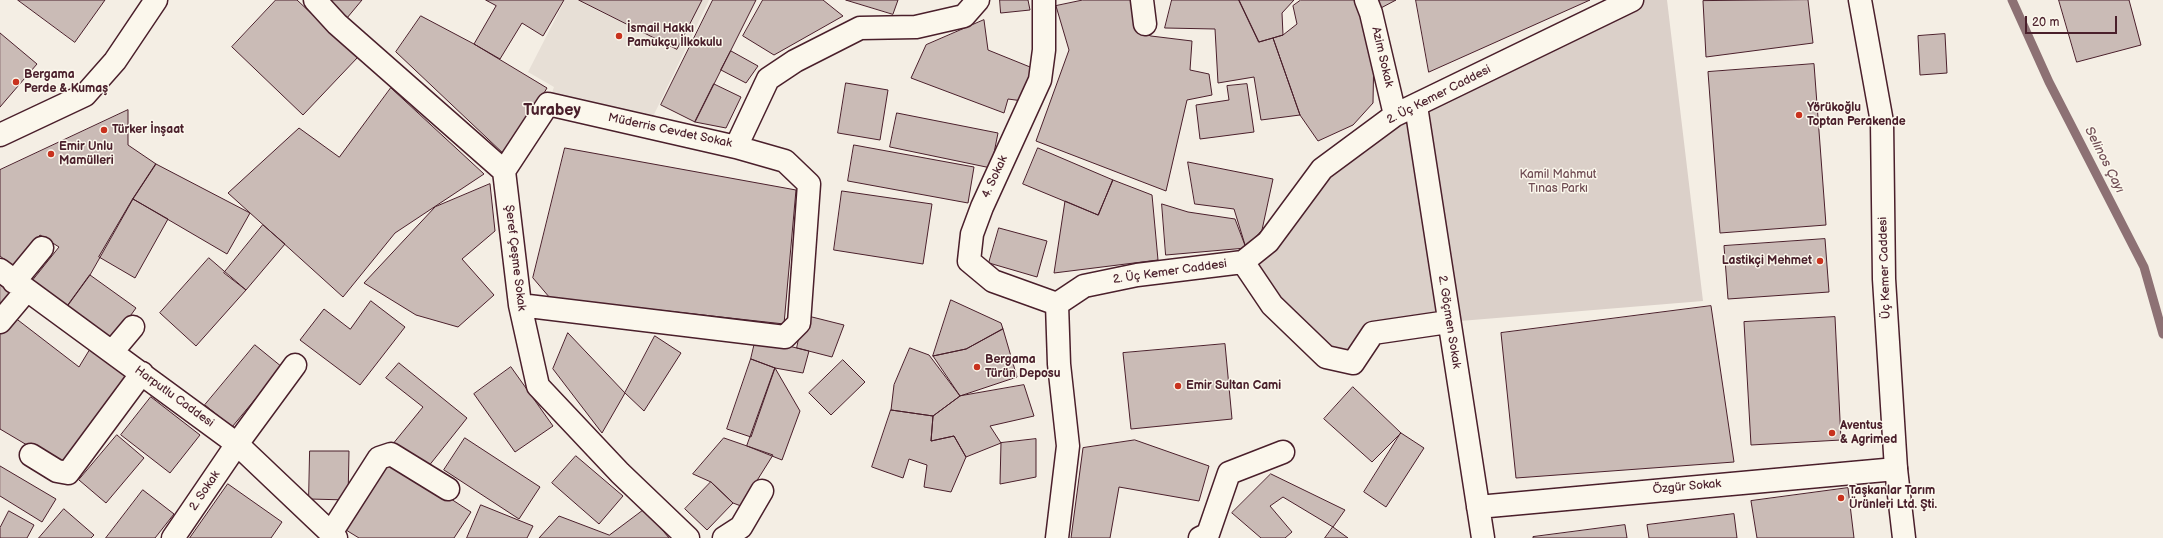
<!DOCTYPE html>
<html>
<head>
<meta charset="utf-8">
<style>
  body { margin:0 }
  #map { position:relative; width:2163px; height:538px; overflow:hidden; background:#f4eee4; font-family:"Balsamiq Sans",sans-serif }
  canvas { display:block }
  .scale { position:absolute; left:2025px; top:16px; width:92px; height:18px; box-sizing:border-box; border:2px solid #4a1f2b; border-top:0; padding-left:5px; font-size:12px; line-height:14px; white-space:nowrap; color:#4a1f2b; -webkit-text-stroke:3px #fbf7ec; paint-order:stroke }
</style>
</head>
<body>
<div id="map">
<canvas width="2163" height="538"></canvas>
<div class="scale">20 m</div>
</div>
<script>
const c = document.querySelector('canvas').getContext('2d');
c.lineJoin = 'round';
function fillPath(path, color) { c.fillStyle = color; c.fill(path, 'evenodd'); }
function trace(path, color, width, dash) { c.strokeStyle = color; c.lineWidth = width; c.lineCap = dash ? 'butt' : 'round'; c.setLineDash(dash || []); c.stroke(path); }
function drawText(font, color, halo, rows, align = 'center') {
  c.font = font + ' "Balsamiq Sans",sans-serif'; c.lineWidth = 3; c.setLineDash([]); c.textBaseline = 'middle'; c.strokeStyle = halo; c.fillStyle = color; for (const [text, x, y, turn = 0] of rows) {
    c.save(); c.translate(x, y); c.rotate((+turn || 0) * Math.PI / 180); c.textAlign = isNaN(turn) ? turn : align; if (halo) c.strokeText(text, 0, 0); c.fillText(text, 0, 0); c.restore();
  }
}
const built = new Path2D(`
  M565,0H709L648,127L548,104L554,87L528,72Z`);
const green = new Path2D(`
  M1632,0H1667L1703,301L1448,322L1373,333L1353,363L1326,357L1243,262L1322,169L1395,115Z`);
const stream = new Path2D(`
  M2012,0L2049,82L2144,267L2163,334`);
const building = new Path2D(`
  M18,0H105L75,42Z
  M276,0H297L358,57L303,115L232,47Z
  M326,0H362L347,18Z
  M486,0H564L543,36L522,23L500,59L474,44L496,6Z
  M579,0H702L677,49Z
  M713,0H756L695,122L661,105Z
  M763,0H823L843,16L774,55L743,36Z
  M846,0H898L893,14Z
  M1000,0H1028L1030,10L1001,13Z
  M1083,0H1133L1139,32L1151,36L1192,41L1190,70L1209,74L1212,95L1187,100L1166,191L1036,141L1069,50L1056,6Z
  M1172,0H1239L1259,42L1273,38L1300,115L1261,120L1254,77L1218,83L1215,29L1165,28Z
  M1239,0H1294L1282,13L1283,35L1259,42Z
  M1301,0H1357L1374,48L1373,103L1353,125L1318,141L1300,115L1273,38L1283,35L1297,24L1293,6Z
  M1375,0H1396L1379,9Z
  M1416,0H1590L1429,72Z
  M1808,0L1813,43L1706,57L1703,1Z
  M2059,0H2129L2141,45L2077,62Z
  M421,16L474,44L547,88L506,156L396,52Z
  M984,20L988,50L1035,69L1023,101L1008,99L1004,113L911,78L926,45Z
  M0,33L37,64L0,107Z
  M1945,34L1947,73L1920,75L1918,36Z
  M731,51L758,66L746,83L721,70Z
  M1814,64L1826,225L1720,233L1708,72Z
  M846,83L888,90L880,140L838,133Z
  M714,84L741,97L726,128L695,122Z
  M1247,84L1254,132L1200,139L1196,105L1229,100L1227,86Z
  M391,88L484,174L395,233L343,297L228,193L299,128L339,157Z
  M128,110V145L156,164L133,199L90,275L66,308L31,282L59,247L40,235L15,268L0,256V170Z
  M897,113L998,133L991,168L890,147Z
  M854,145L974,167L968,203L848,181Z
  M565,148L796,190L784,324L550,298L533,278Z
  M1038,148L1113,180L1098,215L1023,184Z
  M1188,162L1273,179L1262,230L1246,248L1234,209L1195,204Z
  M156,164L250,213L227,254L133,199Z
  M1113,180L1152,195L1158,260L1054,273L1065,201L1098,215Z
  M490,184L495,231L462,259L494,295L458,327L416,315L364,283L435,207Z
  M842,191L932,204L923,264L834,250Z
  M133,199L168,219L135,278L99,257Z
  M1162,204L1188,212L1235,219L1246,248L1166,255Z
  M263,225L285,244L246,290L224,273Z
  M999,228L1047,241L1037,277L989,263Z
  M1825,239L1829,292L1728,299L1724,246Z
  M209,258L246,290L196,346L160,313Z
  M90,275L136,308L112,341L66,308Z
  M0,285L12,294L0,310Z
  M951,300L1001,323L1003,329L966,349L933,356Z
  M371,301L405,327L360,385L300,340L324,309L350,329Z
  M1711,306L1734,462L1516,478L1501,333Z
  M804,315L844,325L832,357L797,348Z
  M14,317L79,367L93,344L134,375L64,467L0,429V335Z
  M1835,317L1841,440L1751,445L1744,322Z
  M1003,329L1017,377L960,396L933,356L966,349Z
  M568,333L625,393L602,433L553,369Z
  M655,336L681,353L644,411L625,393Z
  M756,338L809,351L803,373L775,368L751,359Z
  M1225,344L1232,419L1131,429L1123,353Z
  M255,345L282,367L232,427L205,405Z
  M910,348L929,355L960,396L933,416L891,410L894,385Z
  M751,359L775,368L751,437L727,429Z
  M843,360L865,382L831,415L809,393Z
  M399,363L467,418L424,472L392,445L423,407L386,378Z
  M511,367L553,426L515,452L474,394Z
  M775,368L800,411L782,460L747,446Z
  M1024,385L1034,416L990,426L1001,443L966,457L954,436L931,441L933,416L960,396Z
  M1353,387L1401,433L1372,462L1324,419Z
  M151,397L200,435L170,473L121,435Z
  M891,410L933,416L931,441L954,436L966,457L951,492L924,487L927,465L909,459L903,478L872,467Z
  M1401,433L1424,448L1386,507L1364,492Z
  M117,435L144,458L106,503L79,480Z
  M465,438L540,487L519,519L444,470Z
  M724,438L773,455L741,506L733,503L711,482L693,474Z
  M1036,439V477L1000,484L1001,443Z
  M1135,440L1209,466L1199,501L1119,487L1110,538H1071L1083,448Z
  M310,451H349L348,500L309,499Z
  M576,456L623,496L599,524L552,483Z
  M391,460L471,512L454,538H359L346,530Z
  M0,466L56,499L42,522L0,496Z
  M1271,474L1345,510L1333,527L1283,497L1270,506L1292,532L1285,538H1261L1232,513Z
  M711,482L733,503L707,530L685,509Z
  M228,484L282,522L271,538H190Z
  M1848,488L1854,538H1757L1751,501Z
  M143,490L174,514L155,538H106Z
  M481,505L533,526L527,538H467Z
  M64,509L94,535L91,538H39Z
  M645,509L669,538H539L559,516L609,535Z
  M9,511L34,525L27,538H0V528Z
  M1734,514L1737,538H1649L1647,525Z
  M1625,525L1627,538H1533V537Z
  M1333,527L1348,538H1325Z`);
const street = new Path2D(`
  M315,0L337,24L504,171L520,305L538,386L620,473L688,538
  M1044,0V50L1040,80L982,207L972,234L969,261L993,281L1057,304
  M1142,0L1145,24
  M1366,0L1371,13L1395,115
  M1416,106L1483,538
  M504,171L548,104L736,147L768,79L795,61L860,28L916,27L964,16L978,0
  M1243,262L1272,305L1326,357L1353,363L1373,333L1448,322
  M0,270L237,444L336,538
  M14,282L42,248
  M1057,304L1084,286L1137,275L1243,262L1268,242L1322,169L1395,115L1632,0
  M1057,304L1059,364L1068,446L1057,538
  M520,305L785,337L799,323L809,184L785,161L736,147
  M0,322L26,291
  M112,352L133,327
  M31,455L57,471L68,473L142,373
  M1478,507L1896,469
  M331,533L379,458L391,454L448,489
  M173,538L237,444L295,365
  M724,538L741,527L762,491
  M1200,538L1208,534L1229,473L1283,452`);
const secondary = new Path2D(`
  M1860,0L1882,122L1884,279L1896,469L1904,538
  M0,135L85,95L115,61L156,0`);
const markers = [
  [619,36,4,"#c8321e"],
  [16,82,4,"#c8321e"],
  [1799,115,4,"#c8321e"],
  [104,130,4,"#c8321e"],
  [51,154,4,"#c8321e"],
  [1820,261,4,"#c8321e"],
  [977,367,4,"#c8321e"],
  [1178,386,4,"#c8321e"],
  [1832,433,4,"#c8321e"],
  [1841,498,4,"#c8321e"]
];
const poiNames = [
  ["İsmail Hakkı",627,29],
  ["Pamukçu İlkokulu",627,43],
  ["Bergama",24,75],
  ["Perde & Kumaş",24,89],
  ["Yörükoğlu",1807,108],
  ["Toptan Perakende",1807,122],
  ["Türker İnşaat",112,130],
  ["Emir Unlu",59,147],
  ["Mamülleri",59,161],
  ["Lastikçi Mehmet",1812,261,"right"],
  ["Bergama",985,360],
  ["Türün Deposu",985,374],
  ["Emir Sultan Cami",1186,386],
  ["Aventus",1840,426],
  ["& Agrimed",1840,440],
  ["Taşkanlar Tarım",1849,491],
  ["Ürünleri Ltd. Şti.",1849,505]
];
const streetNames = [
  ["Azim Sokak",1382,57,77],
  ["2. Üç Kemer Caddesi",1439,95,-27],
  ["Müderris Cevdet Sokak",670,131,12],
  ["4. Sokak",995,177,-65],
  ["Şeref Çeşme Sokak",515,258,83],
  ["Üç Kemer Caddesi",1885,268,-92],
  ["2. Üç Kemer Caddesi",1170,272,-8],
  ["2. Göçmen Sokak",1449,322,81],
  ["Harputlu Caddesi",174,397,36],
  ["Özgür Sokak",1687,487,-5],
  ["2. Sokak",205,491,-56]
];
const parkNames = [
  ["Kamil Mahmut",1558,175],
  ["Tınas Parkı",1558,189]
];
const waterNames = [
  ["Selinos Çayı",2104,160,63]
];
const districtNames = [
  ["Turabey",552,111]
];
fillPath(built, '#e7dfd6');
fillPath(green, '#dbd0c9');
trace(stream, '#8d7174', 9);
fillPath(building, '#cabbb6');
trace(building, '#4a1f2b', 1);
trace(street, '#4a1f2b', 25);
trace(secondary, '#4a1f2b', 25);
trace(street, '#fbf7ec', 22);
trace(secondary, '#fbf7ec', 22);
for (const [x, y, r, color] of markers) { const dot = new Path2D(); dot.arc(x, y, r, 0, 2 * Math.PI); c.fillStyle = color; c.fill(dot); trace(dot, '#fbf7ec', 1.5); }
drawText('bold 12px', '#4a1f2b', '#fbf7ec', poiNames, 'left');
drawText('12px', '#4a1f2b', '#fbf7ec', streetNames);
drawText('12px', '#6e4b52', '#fbf7ec', parkNames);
drawText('italic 13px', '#714f56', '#fbf7ec', waterNames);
drawText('bold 16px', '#4a1f2b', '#fbf7ec', districtNames);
</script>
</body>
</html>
